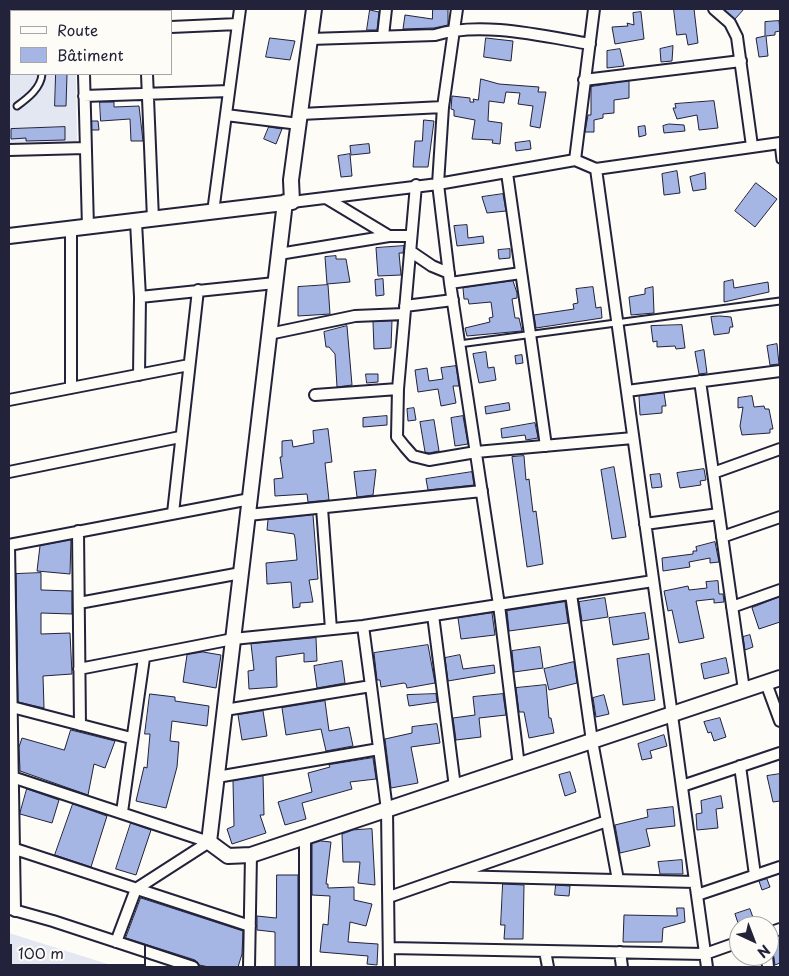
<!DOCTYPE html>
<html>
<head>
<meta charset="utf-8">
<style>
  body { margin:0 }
  #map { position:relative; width:789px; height:976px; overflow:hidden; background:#fdfcf7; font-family:"Playpen Sans",sans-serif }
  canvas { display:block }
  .frame { position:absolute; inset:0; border:10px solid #22223b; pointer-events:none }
  .legend { position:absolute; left:10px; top:10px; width:162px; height:65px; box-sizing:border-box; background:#fdfcf7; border:1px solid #a5a5ac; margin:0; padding:6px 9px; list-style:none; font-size:15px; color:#22223b }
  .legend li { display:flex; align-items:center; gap:10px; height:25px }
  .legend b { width:25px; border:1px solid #a5a5ac }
  .north { position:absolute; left:729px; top:916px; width:50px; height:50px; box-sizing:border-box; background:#fdfcf7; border:1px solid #a5a5ac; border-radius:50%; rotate:137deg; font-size:14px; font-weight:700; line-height:20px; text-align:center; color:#22223b }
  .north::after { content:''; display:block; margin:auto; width:18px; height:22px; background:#22223b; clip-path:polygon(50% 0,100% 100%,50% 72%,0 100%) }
  .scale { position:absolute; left:10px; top:944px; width:136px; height:22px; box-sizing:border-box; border:2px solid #22223b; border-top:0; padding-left:6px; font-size:15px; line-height:18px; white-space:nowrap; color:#22223b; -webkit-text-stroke:4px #fdfcf7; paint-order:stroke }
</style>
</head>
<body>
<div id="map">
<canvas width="789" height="976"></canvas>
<div class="frame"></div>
<ul class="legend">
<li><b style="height:6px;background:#fdfcf7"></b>Route</li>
<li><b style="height:14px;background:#a5b5e4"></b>Bâtiment</li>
</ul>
<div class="north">N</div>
<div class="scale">100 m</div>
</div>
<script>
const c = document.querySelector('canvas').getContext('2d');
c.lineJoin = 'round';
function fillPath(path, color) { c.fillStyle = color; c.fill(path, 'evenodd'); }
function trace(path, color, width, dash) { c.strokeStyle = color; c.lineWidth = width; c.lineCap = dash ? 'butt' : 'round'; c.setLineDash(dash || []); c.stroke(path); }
const built = new Path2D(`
  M9,37H11V74H76L77,141L9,143Z
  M9,933L114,966L113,967H9Z`);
const building = new Path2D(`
  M433,9H448V25L434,28L403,29L405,15L432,19Z
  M674,9H694L698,43L688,45L686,34L677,35Z
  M724,9H744L735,19Z
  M370,10L379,12L377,30H367Z
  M641,12L644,39L615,44L612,27L628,26L627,23L634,25L633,13Z
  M779,21L780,31L775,32V35L766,36L768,56L759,57L756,38L765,36V22Z
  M270,38L295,41L290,60L266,57Z
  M486,38L513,41L511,61L484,57Z
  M673,46L672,61L661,62L660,49Z
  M620,49L624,66L607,68V51Z
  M56,74H67L66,106H55Z
  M481,79L499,84L539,87L538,92H546L540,128L530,126L533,106L518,104L520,93L506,92L504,103L489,101L488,121L502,123L500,144L492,143L493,140L472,139L475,120L454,116V110L451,109L452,96L470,98V102H474L473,99L478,100Z
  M629,81V98L614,100V113L603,114V118L594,120V132H585L588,115H591V87Z
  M714,101L718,128L699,130L697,115L677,119L673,108H676L675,104Z
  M100,102H114V107L139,106L143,141H131L130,119L101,121Z
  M424,120L434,121L428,167H413L415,141H422Z
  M92,121H98L99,130H92Z
  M669,124L684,125L685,131L664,133L663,126Z
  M645,126L646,135L639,137L638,127Z
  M65,127V140L26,141V138L11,139V129Z
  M269,127L282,129L276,144L264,139Z
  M530,141L531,149L516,151L515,143Z
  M369,144L370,153L351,155L350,146Z
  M350,154L352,176L341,177L338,156Z
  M677,171L680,193L664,195L662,174Z
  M705,173L706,189L693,191L690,177Z
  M756,183L777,199L755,227L735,211Z
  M503,194L506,211L487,213L482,197Z
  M467,225L468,238L483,236L484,243L457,246L454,226Z
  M404,246L403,253H399L401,275L378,276L376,248Z
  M510,249V258L499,259L498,250Z
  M336,256V259H346L350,282L327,284L325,257Z
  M383,279L384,295L376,296L375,280Z
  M733,280L734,288L768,282L769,292L724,302V282Z
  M513,281L517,293V298L512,299L515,318H519L522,331L467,336L465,328L490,322L489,318L493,317L491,302L469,304L468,299H464L463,288Z
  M328,285L330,314L298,316V287Z
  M593,287L596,308L601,307L602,318L536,328L534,315L574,309L573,304L578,303L576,289Z
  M653,287L654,313L631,315L629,297L645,294V289Z
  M720,316L731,317L733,327H730L729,333L714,335L711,317Z
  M392,321L391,348L374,349L373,322Z
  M682,325L685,348L676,349L675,346L657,347V341L653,342L651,326Z
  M347,326L352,385L337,387L335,354L329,347H326L324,332Z
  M777,344L779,364L770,365L767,346Z
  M704,350L707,373L699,374L695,352Z
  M486,352L488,368L494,367L496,380L479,383L473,354Z
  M522,355L523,363L516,364L515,356Z
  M456,366L459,386H453L456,403L441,406L438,389L418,392L415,370L427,368L429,381L443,379L441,368Z
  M366,374H378V382L367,383Z
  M664,393L666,406H662V413L640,415L639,396Z
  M752,396L754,407L764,406L765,409H769L773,429H770V433L742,435L740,426L743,407L738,408V398Z
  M509,403L510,410L486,414L485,407Z
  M414,408L416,420L408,421L407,409Z
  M387,416V425L363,427V418Z
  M463,416L468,444L455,446L451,418Z
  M434,420L439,451L429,453L425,452L420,422Z
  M535,423L538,438L526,440L525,435L502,438L501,429Z
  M328,429L332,462L325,463L329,500L308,502L307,494L275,496L274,479L283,478L280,457H282V441L292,440L293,447L314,443L313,431Z
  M524,456L526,480L529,479L533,512L536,511L543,564L527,567L512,457Z
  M614,467L626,537L612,539L601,470Z
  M704,469L706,480L700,481L701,485L680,488L677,473Z
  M376,470L373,495L357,497L354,472Z
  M472,472L474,485L428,490L426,479Z
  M660,474L662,487L652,488L650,475Z
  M313,515L318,579L309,580L313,602L300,603V607L293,608L291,582L267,584L266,563L297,560L295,538L294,534L267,530L268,520Z
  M71,540L70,574L37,571L40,546Z
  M715,542L719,562L710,563V558L689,562L690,567L663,571L662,558L693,554V551H697L696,547Z
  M41,573V590L72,591V614L41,613V634L70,633L72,674L43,676L44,708L18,702L16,574Z
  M718,581L719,594H723L724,602L714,603V599L696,601L704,638L679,643L672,610L668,611L664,591L688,586L689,590L707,588L706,582Z
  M780,597V622L759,629L752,608Z
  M605,598L608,617L582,621L579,602Z
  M565,602L568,623L509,631L507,611Z
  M492,613L495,635L461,639L458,618Z
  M645,613L649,639L613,645L609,618Z
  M750,635L753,647L745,650L743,637Z
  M316,638L317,661L304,662V653L276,657L277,687L249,689L248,671L254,670L251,644Z
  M428,645L435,683L407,688L406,684L404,683L381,687L380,680H377L374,653Z
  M540,647L543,668L514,672L512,651Z
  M203,652L221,655L216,688L183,682L187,655Z
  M649,654L655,700L623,705L617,659Z
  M460,655L463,669L494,665L495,673L448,681L445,658Z
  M726,658L729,673L704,679L701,664Z
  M342,661L345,683L317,688L314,666Z
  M574,662L577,683L549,690L544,669Z
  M546,685L549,718H551L554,733L529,738L524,712H519L516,688Z
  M150,694L175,697V701L209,706L207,726L172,721L170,741L179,742L177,767L166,808L136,801L144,767L147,768L150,734H145Z
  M436,694L437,702L409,706L407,695Z
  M503,694L506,715L479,718L481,737L456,740L453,718L475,715L473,697Z
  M604,695L609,714L596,717L593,698Z
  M325,701L329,731L349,727L353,746L326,751L321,729L286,735L282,708Z
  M263,711L267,736L242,740L238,715Z
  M720,718L726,737L714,741L711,732L708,733L704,722Z
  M437,724L440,743L411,747L418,783L391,788L385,739L412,733V727Z
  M71,730L115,741L105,768L94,764L88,795L20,771L19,747L22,738L64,750Z
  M664,735L667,746L650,751L652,758L642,760L638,744Z
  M373,758L376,779L350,782L352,789L302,803L306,819L285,825L278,802L312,792L308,773L330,767L329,765Z
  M570,772L576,792L565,796L559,775Z
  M780,774V801L773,802L767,776Z
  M263,776L264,815H260L266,833L232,844L227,829L234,826L233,781Z
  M27,789L59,800L52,823L20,814Z
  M721,796L723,808L716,809L718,828L697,830L696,814L702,813L701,801Z
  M73,804L107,816L91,867L55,855Z
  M673,807L675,826L646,829L650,846L620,853L615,825L648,817L647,810Z
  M131,823L151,830L136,875L116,869Z
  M372,829L375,885L358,883L360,862H343L342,834L353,830Z
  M321,841L331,842L326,884H328V888L354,887V900L372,904L366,926L350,922L348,942L378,944L377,965L367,964L368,956L320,952L323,924L328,925L330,896L312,895V844Z
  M682,860L683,874H660L658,862Z
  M277,875H298V967H275V932L257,930V916L276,918Z
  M767,879L770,887L762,890L759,881Z
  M503,884L524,885L523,939H504L505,925H501Z
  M556,885L570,886L569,896L555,895Z
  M141,898L243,931L242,954L238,967H209L199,965L195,960L126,938Z
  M677,908H684L685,922L663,928L662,942H623L624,915L677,916Z
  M750,909L756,926H739L735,914Z
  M780,940V963L775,965L773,952L769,950V941Z`);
const lane = new Path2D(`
  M17,106C28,98 41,88 42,74
  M778,143L780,160
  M459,344L780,301`);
const street = new Path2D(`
  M457,9L443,107L438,184L450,283L499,605L519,766
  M714,9L730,23L737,37L752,146
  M171,27L238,24
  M9,29H11
  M383,36L386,9
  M310,39L435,35C482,21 542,36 590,44
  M84,74L88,228
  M147,74L153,219
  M584,80L741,61
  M84,96L229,91
  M301,114L443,107
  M226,115L299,124
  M9,150L85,148
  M575,160L594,9
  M596,169L707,967
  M507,173L546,446
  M416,185L398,389L397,437L405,447L413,456L429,460L476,452L633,438
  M326,198L389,236H411
  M292,202L438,184L575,160L596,169L780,143
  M213,212L240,9
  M136,222L140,297L139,375
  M71,229V388
  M410,251L432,266L449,273
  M279,254L389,236
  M450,283L521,273
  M140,297L275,283
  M405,306L453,300
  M269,334L355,316L404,314
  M700,381L744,690
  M627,391L780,371
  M315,395L398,389
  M9,400L189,365
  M9,472L180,437
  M713,473L780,449
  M322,508L331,629
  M173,513L198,290
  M248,515L482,491
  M645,524L719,514
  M78,531L80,725
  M722,537L780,517
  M9,545L15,911
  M9,545L250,499
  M571,594L592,741L618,880
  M79,603L241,573
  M732,607L780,590
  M433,615L455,787
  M363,626L371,686
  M79,669L233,639L363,626L653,581
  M766,683L780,721
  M12,707L131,738
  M225,710L371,686L387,810L389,967
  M740,766L755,875
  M9,776L209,842
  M217,777L379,749
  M682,786L780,753
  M122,812L144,658
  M9,847L250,926
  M452,876L695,882
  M697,895L780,867
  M389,897L607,821
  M10,909L53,921L193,967
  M769,933L780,929
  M116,942L136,889L209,842
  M389,948L705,954L739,942
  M545,951L548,967
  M620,952L622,967
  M767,956L768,967
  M249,967L251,855
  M305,967V837`);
const secondary = new Path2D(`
  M285,202L209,842L228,856L251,855L780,678
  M9,236L292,202L291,180L314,9`);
fillPath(built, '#e3e7f1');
fillPath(building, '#a5b5e4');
trace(building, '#22223b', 1);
trace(lane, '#22223b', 9);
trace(street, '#22223b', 14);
trace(secondary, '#22223b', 18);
trace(lane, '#fdfcf7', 5);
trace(street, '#fdfcf7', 10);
trace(secondary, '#fdfcf7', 14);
</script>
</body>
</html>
